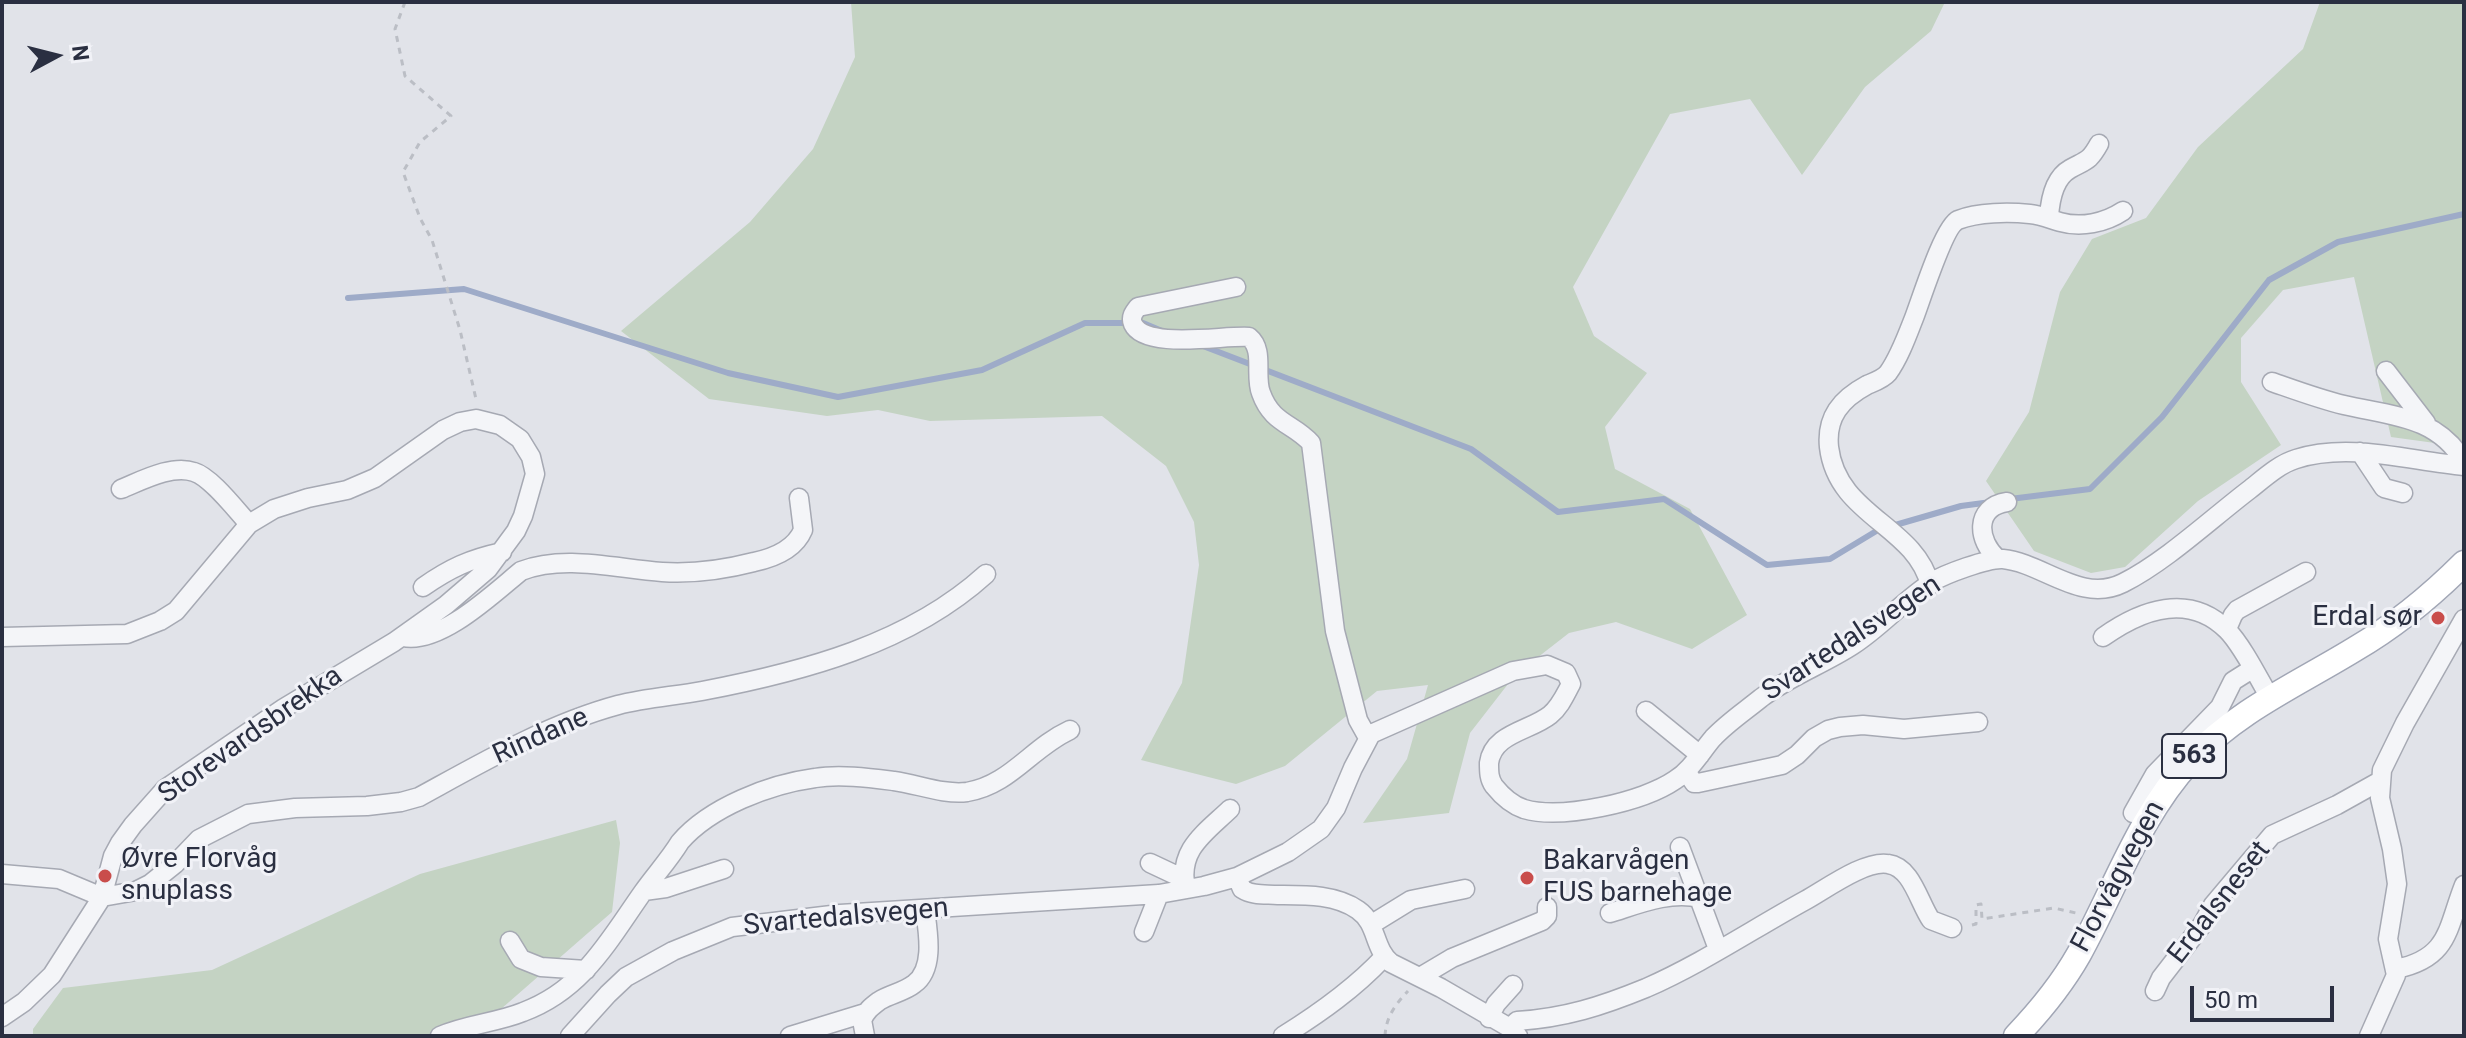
<!DOCTYPE html>
<html>
<head>
<meta charset="utf-8">
<style>
  body { margin:0 }
  #map { position:relative; width:2466px; height:1038px; overflow:hidden; background:#e1e3e9; font-family:Roboto,sans-serif }
  canvas { display:block }
  .frame { position:absolute; inset:0; border:4px solid #2a2f41; pointer-events:none }
  .north { position:absolute; left:16px; top:16px; width:80px; height:80px; -webkit-text-stroke:6px #f1f2f7; paint-order:stroke; rotate:83deg; font-size:22px; font-weight:700; line-height:32px; text-align:center; color:#2a2f41 }
  .north::after { content:''; display:block; margin:auto; width:28px; height:36px; background:#2a2f41; clip-path:polygon(50% 0,100% 100%,50% 72%,0 100%) }
  .scale { position:absolute; left:2190px; top:986px; width:144px; height:36px; box-sizing:border-box; border:4px solid #2a2f41; border-top:0; padding-left:10px; font-size:24px; line-height:28px; white-space:nowrap; color:#2a2f41; -webkit-text-stroke:6px #f1f2f7; paint-order:stroke }
</style>
</head>
<body>
<div id="map">
<canvas width="2466" height="1038"></canvas>
<div class="frame"></div>
<div class="north">N</div>
<div class="scale">50 m</div>
</div>
<script>
const c = document.querySelector('canvas').getContext('2d');
c.lineJoin = 'round';
function fillPath(path, color) { c.fillStyle = color; c.fill(path, 'evenodd'); }
function trace(path, color, width, dash) { c.strokeStyle = color; c.lineWidth = width; c.lineCap = dash ? 'butt' : 'round'; c.setLineDash(dash || []); c.stroke(path); }
function drawText(font, color, halo, rows, align = 'center') {
  c.font = font + ' Roboto,sans-serif'; c.lineWidth = 6; c.setLineDash([]); c.textBaseline = 'middle'; c.strokeStyle = halo; c.fillStyle = color; for (const [text, x, y, turn = 0] of rows) {
    c.save(); c.translate(x, y); c.rotate((+turn || 0) * Math.PI / 180); c.textAlign = isNaN(turn) ? turn : align; if (halo) c.strokeText(text, 0, 0); c.fillText(text, 0, 0); c.restore();
  }
}
const green = new Path2D(`
  M851,2H1945L1931,31L1865,87L1802,175L1750,99L1670,114L1573,287L1594,336L1647,373L1605,427L1615,469L1690,509L1747,615L1692,649L1616,622L1569,633L1515,675L1470,733L1449,813L1363,823L1407,759L1428,685L1377,691L1285,766L1236,784L1141,760L1182,683L1199,565L1194,522L1166,466L1102,416L930,421L878,410L827,416L709,399L621,331L750,222L813,149L855,57Z
  M2320,2H2464V447L2391,437L2354,277L2283,290L2241,338V382L2281,445L2198,501L2125,567L2091,573L2034,551L1986,481L2029,412L2060,292L2092,239L2146,218L2198,147L2303,49Z
  M616,820L620,843L612,912L493,1016L426,1036H33V1029L63,988L212,970L420,874Z`);
const stream = new Path2D(`
  M348,298L464,289L728,373L838,397L982,370L1085,323H1143L1162,331
  M1203,346L1471,449L1558,512L1664,499L1767,565L1830,559L1878,530L1961,506L1991,502
  M2010,499L2090,489L2162,417L2269,280L2338,242L2464,214`);
const path = new Path2D(`
  M405,2L395,29L405,76L451,116L420,142L403,172L420,218L432,240L460,330L476,399
  M1972,925L1976,924V905L1981,904L1982,919L2054,908L2076,913
  M1385,1036C1386,1017 1395,1005 1408,991`);
const minor = new Path2D(`
  M2049,217C2050,201 2054,178 2070,169C2086,160 2089,162 2099,144
  M1236,287L1138,307C1134,312 1130,317 1133,324C1145,350 1224,335 1249,337C1265,350 1254,375 1261,393C1272,424 1293,423 1311,443L1335,631L1358,720L1368,738
  M2386,371L2426,423
  M2272,382C2295,390 2319,399 2344,405C2391,416 2437,416 2464,462
  M2360,452L2384,488L2403,493
  M121,489C141,481 172,464 194,472C211,477 236,510 249,524
  M1998,559C1977,541 1974,507 2007,502
  M1930,585C1915,525 1837,516 1829,447C1826,417 1841,399 1867,385C1874,382 1883,379 1888,373C1899,358 1907,336 1914,318C1921,300 1944,226 1958,220C1978,212 2009,212 2030,214C2041,215 2050,219 2060,222C2081,228 2105,223 2123,211
  M423,587C450,568 470,559 502,552
  M2227,629L2233,615L2237,610L2306,572
  M2,637L127,634L160,621L176,611L249,524L274,509L308,498L347,490L375,478L443,430L460,422L476,419L500,425L520,439L531,457L535,474L523,516L516,531L488,569L446,605L394,642L284,708L165,789L133,825L120,843L113,856L102,897L52,975L24,1002L2,1017
  M403,637C440,645 494,593 521,571C565,554 617,569 662,572C693,574 723,570 754,562C773,558 795,549 803,530L799,498
  M2103,637C2141,610 2189,592 2227,630C2242,645 2259,679 2270,698
  M1646,711L1700,755
  M1686,771L1694,783H1698L1782,765L1797,755L1814,738L1828,730L1840,727L1863,725L1904,729L1978,722
  M2133,813L2155,774L2220,707L2233,681L2252,669
  M1680,847L1718,949
  M1150,863L1184,879
  M2,874L59,879L102,897
  M1237,877L1242,889C1253,896 1265,894 1278,895C1304,895 1336,894 1358,910C1378,924 1373,948 1391,963L1441,988L1510,1028L1518,1036
  M1186,889C1177,850 1205,833 1230,809
  M644,891L666,888L724,869
  M102,897L136,891L150,884L175,864L199,839L248,814L295,808L367,806L401,802L419,797C483,762 548,724 618,705C645,698 675,696 702,691C802,672 909,644 986,574
  M1610,913C1639,904 1669,891 1700,898
  M1372,924L1411,900L1465,889
  M1144,932L1159,894
  M510,941L521,959L541,967L586,970
  M2396,969C2450,958 2447,928 2464,885
  M1420,977L1452,958L1542,921L1547,916V907
  M2155,991L2161,978L2202,925L2213,905L2272,835L2337,805L2380,781
  M1489,1018L1496,1004L1513,985
  M1510,1028L1517,1021C1565,1018 1602,1006 1646,988C1701,964 1753,929 1806,900C1826,889 1865,860 1888,864C1912,867 1919,903 1931,920L1952,928
  M440,1036C467,1024 496,1023 523,1012C583,990 609,940 643,892C655,875 669,860 680,842C710,807 770,784 815,778C840,774 870,778 894,781C917,784 944,795 967,792C1010,785 1031,748 1070,730
  M570,1036L608,994L626,977L673,951L732,927L840,914L1159,894L1204,886L1237,877L1288,852L1321,829L1336,808L1353,768L1371,734L1513,671L1547,665L1566,673L1571,684C1565,695 1560,707 1550,715C1530,731 1493,733 1489,763C1489,772 1489,779 1494,786C1502,796 1512,805 1524,809C1562,820 1643,802 1675,780C1691,770 1701,752 1713,738C1727,723 1745,711 1761,698C1790,676 1824,664 1853,645C1881,627 1904,600 1932,582C1945,574 1988,558 2003,559C2043,563 2081,604 2123,583C2165,562 2211,519 2249,490C2263,479 2279,464 2296,459C2350,442 2409,461 2464,466
  M790,1036L865,1013
  M865,1036L862,1020C866,1011 871,1007 879,1001C890,994 904,992 914,984C935,969 928,932 925,910
  M1283,1036C1320,1013 1354,989 1384,957
  M2369,1036L2396,975L2388,939L2397,884L2392,849L2380,798L2382,770L2405,723L2464,619`);
const major = new Path2D(`
  M2016,1036C2040,1011 2062,984 2079,954C2115,889 2139,816 2190,761C2236,711 2298,684 2355,649C2396,625 2431,596 2464,563`);
const markers = [
  [2438,618,8,"#c94d4b"],
  [105,876,8,"#c94d4b"],
  [1527,878,8,"#c94d4b"]
];
const shields = [
  [2194,756,64]
];
const shieldNames = [
  ["563",2194,756]
];
const poiNames = [
  ["Erdal sør",2422,618,"right"],
  ["Øvre Florvåg",121,860],
  ["snuplass",121,892],
  ["Bakarvågen",1543,862],
  ["FUS barnehage",1543,894]
];
const streetNames = [
  ["Svartedalsvegen",1852,639,-33],
  ["Storevardsbrekka",251,736,-35],
  ["Rindane",541,737,-24],
  ["Florvågvegen",2119,877,-62],
  ["Erdalsneset",2220,903,-52],
  ["Svartedalsvegen",846,918,-5]
];
fillPath(green, '#c4d3c3');
trace(stream, '#9eabc8', 6);
trace(minor, '#a6a9b3', 21);
trace(major, '#a1a6b5', 27);
trace(path, '#bbbec5', 3, [6, 6]);
trace(minor, '#f4f5f8', 18);
trace(major, '#fff', 24);
for (const [x, y, r, color] of markers) { const dot = new Path2D(); dot.arc(x, y, r, 0, 2 * Math.PI); c.fillStyle = color; c.fill(dot); trace(dot, '#f1f2f7', 3); }
for (const [x, y, w] of shields) { const box = new Path2D(); box.roundRect(x - w / 2, y - 22, w, 44, 6); c.fillStyle = '#f1f2f7'; c.fill(box); trace(box, '#2a2f41', 2); }
drawText('bold 26px', '#2a2f41', null, shieldNames);
drawText('28px', '#2a2f41', '#f1f2f7', poiNames, 'left');
drawText('28px', '#2a2f41', '#f1f2f7', streetNames);
</script>
</body>
</html>
